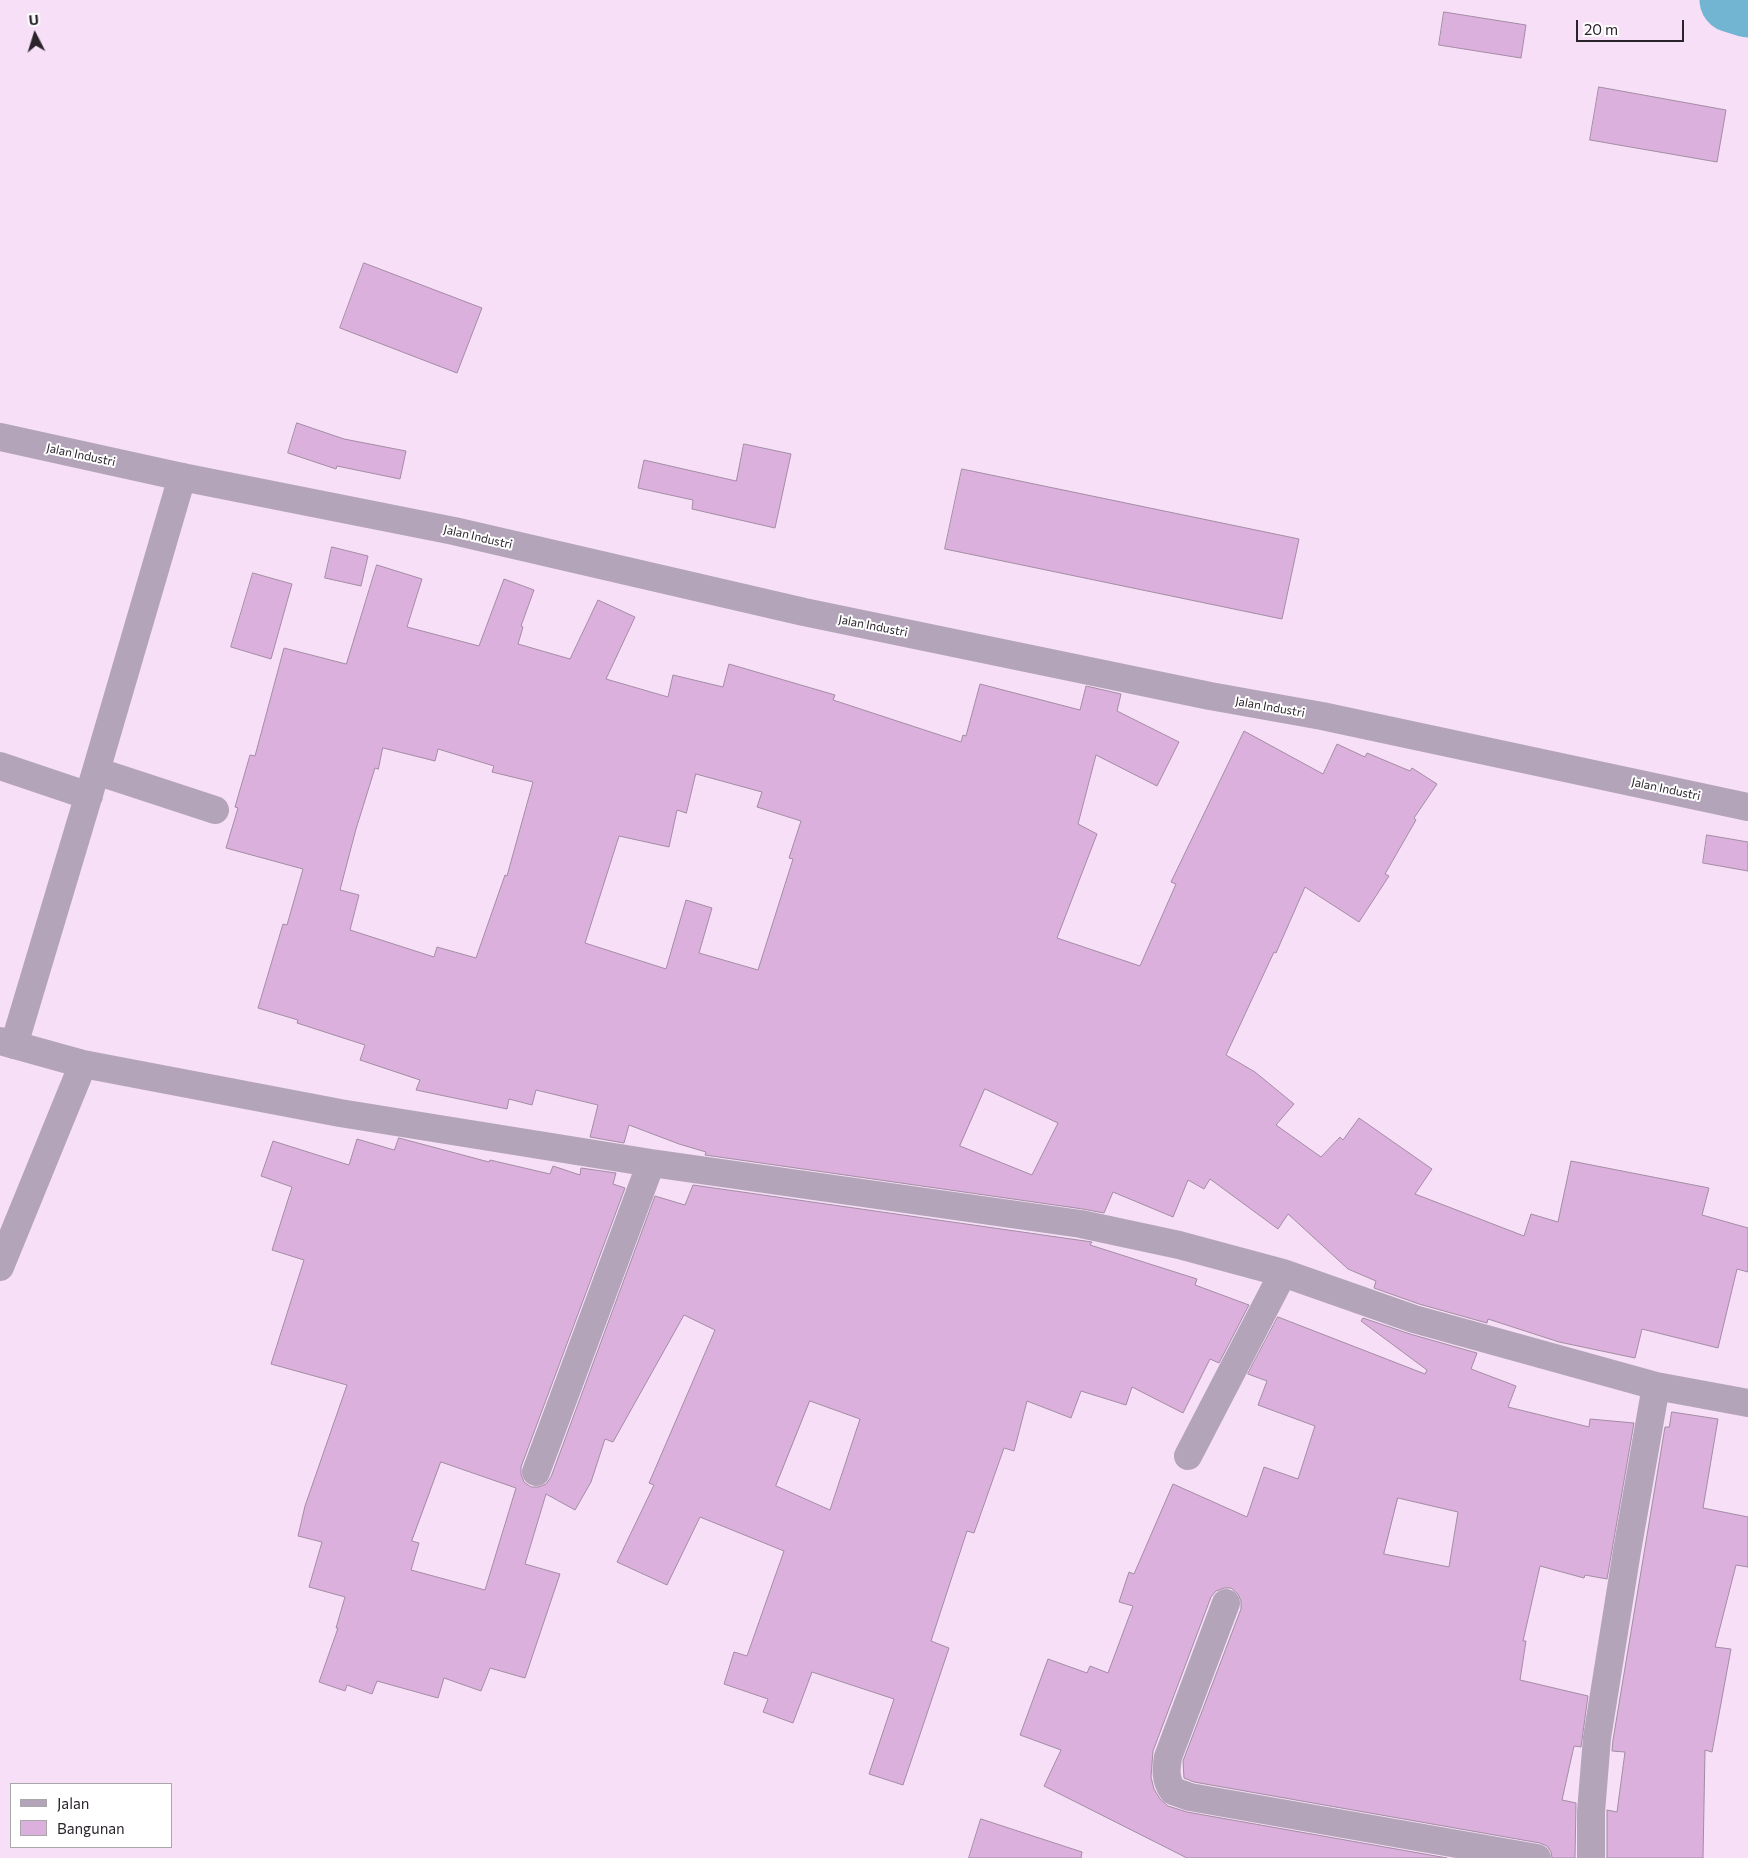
<!DOCTYPE html>
<html>
<head>
<meta charset="utf-8">
<style>
  body { margin:0 }
  #map { position:relative; width:1748px; height:1858px; overflow:hidden; background:#f6dff7; font-family:Commissioner,sans-serif }
  canvas { display:block }
  .legend { position:absolute; left:10px; top:1783px; width:162px; height:65px; box-sizing:border-box; background:#fff; border:1px solid #aaa7ab; margin:0; padding:6px 9px; list-style:none; font-size:15px; color:#2b232c }
  .legend li { display:flex; align-items:center; gap:10px; height:25px }
  .legend b { width:25px; border:1px solid #aaa7ab }
  .north { position:absolute; left:10px; top:10px; width:50px; height:50px; -webkit-text-stroke:4px #fff; paint-order:stroke; rotate:355deg; font-size:14px; font-weight:700; line-height:20px; text-align:center; color:#2b232c }
  .north::after { content:''; display:block; margin:auto; width:18px; height:22px; background:#2b232c; clip-path:polygon(50% 0,100% 100%,50% 72%,0 100%) }
  .scale { position:absolute; left:1576px; top:20px; width:108px; height:22px; box-sizing:border-box; border:2px solid #2b232c; border-top:0; padding-left:6px; font-size:15px; line-height:18px; white-space:nowrap; color:#2b232c; -webkit-text-stroke:4px #fff; paint-order:stroke }
</style>
</head>
<body>
<div id="map">
<canvas width="1748" height="1858"></canvas>
<ul class="legend">
<li><b style="height:6px;background:#b4a4ba"></b>Jalan</li>
<li><b style="height:14px;background:#dcb0dd"></b>Bangunan</li>
</ul>
<div class="north">U</div>
<div class="scale">20 m</div>
</div>
<script>
const c = document.querySelector('canvas').getContext('2d');
c.lineJoin = 'round';
function trace(path, color, width, dash) { c.strokeStyle = color; c.lineWidth = width; c.lineCap = dash ? 'butt' : 'round'; c.setLineDash(dash || []); c.stroke(path); }
function fillPath(path, color) { c.fillStyle = color; c.fill(path, 'evenodd'); }
function drawText(font, color, halo, rows, align = 'center') {
  c.font = font + ' Commissioner,sans-serif'; c.lineWidth = 4; c.setLineDash([]); c.textBaseline = 'middle'; c.strokeStyle = halo; c.fillStyle = color; for (const [text, x, y, turn = 0] of rows) {
    c.save(); c.translate(x, y); c.rotate((+turn || 0) * Math.PI / 180); c.textAlign = isNaN(turn) ? turn : align; if (halo) c.strokeText(text, 0, 0); c.fillText(text, 0, 0); c.restore();
  }
}
const river = new Path2D(`
  M1732,0L1748,5`);
const building = new Path2D(`
  M1444,12L1526,25L1521,58L1439,45Z
  M1599,87L1726,110L1717,162L1590,140Z
  M364,263L482,308L457,373L340,328Z
  M297,423L344,439L406,451L400,479L337,466L336,469L288,453Z
  M744,444L791,454L775,528L692,509L693,500L638,488L644,460L736,481Z
  M962,469L1299,539L1282,619L945,549Z
  M332,547L368,556L361,586L325,578Z
  M377,565L422,579L407,627L479,646L504,579L534,590L521,626L523,627L518,644L570,659L598,600L635,617L606,679L668,697L673,675L723,687L729,664L835,695L833,700L961,742L963,735L966,736L980,684L1080,710L1086,686L1121,694L1117,711L1179,742L1157,786L1096,755L1078,824L1097,834L1057,938L1140,966L1176,884L1171,882L1244,731L1323,774L1337,744L1365,757L1367,753L1410,771L1412,768L1437,784L1414,818L1416,820L1385,874L1389,876L1359,922L1305,887L1276,953L1274,952L1226,1055L1255,1072L1294,1104L1276,1125L1321,1157L1340,1137L1343,1140L1359,1118L1432,1169L1415,1194L1524,1236L1531,1214L1558,1222L1571,1161L1709,1188L1702,1215L1748,1228V1272L1737,1269L1718,1348L1642,1329L1635,1358L1559,1342L1488,1319L1487,1323L1419,1304L1374,1288L1376,1281L1348,1269L1288,1214L1278,1229L1210,1179L1204,1189L1188,1180L1173,1217L1113,1192L1104,1213L1083,1209L705,1155L706,1152L679,1144L629,1125L624,1143L590,1137L598,1105L536,1090L532,1105L509,1099L507,1109L416,1090L420,1080L360,1060L365,1045L297,1023L298,1020L258,1008L283,924L287,925L303,869L226,848L238,808L235,807L250,755L255,756L284,648L346,664ZM383,748L435,761L438,749L494,766L492,772L533,782L507,876L505,875L476,958L437,947L434,957L350,930L359,895L340,890L356,829L375,768L378,769ZM696,774L762,792L757,807L801,821L789,858L793,859L758,970L699,953L712,908L686,900L666,969L585,943L619,836L669,847L677,810L686,813ZM985,1089L1058,1123L1032,1175L960,1146Z
  M253,573L292,584L271,659L231,647Z
  M1707,835L1748,842V871L1703,863Z
  M399,1138L489,1162L490,1160L550,1174L553,1166L580,1175L581,1168L616,1173L613,1184L625,1188L521,1467V1474L524,1482L531,1487H538L546,1484L551,1477L655,1196L685,1205L693,1185L1092,1242L1090,1245L1197,1279L1195,1285L1249,1305L1219,1363L1210,1359L1183,1413L1132,1387L1126,1405L1081,1391L1071,1418L1027,1401L1014,1451L1004,1448L974,1533L967,1531L931,1641L949,1648L903,1785L869,1774L894,1699L812,1672L793,1723L763,1712L768,1699L724,1684L734,1652L747,1656L784,1551L700,1517L667,1585L617,1562L654,1485L649,1483L715,1330L684,1315L613,1442L605,1439L591,1482L575,1510L546,1494L525,1564L560,1574L525,1678L490,1668L481,1691L444,1678L438,1698L377,1681L372,1694L347,1685L345,1691L319,1682L338,1628H336L345,1597L309,1587L322,1542L298,1536L305,1506L347,1385L271,1364L304,1260L272,1250L292,1187L261,1176L273,1141L349,1165L357,1139L394,1150ZM810,1401L860,1419L830,1510L776,1486ZM441,1462L516,1488L485,1590L411,1570L419,1543L412,1541Z
  M1278,1317L1425,1374L1427,1370L1361,1321L1363,1318L1410,1334L1477,1353L1471,1369L1516,1386L1508,1407L1589,1427L1590,1419L1634,1423L1607,1579L1585,1575L1584,1578L1540,1566L1523,1641H1526L1520,1680L1588,1696L1581,1747L1574,1746L1562,1800L1576,1803L1575,1858H1552L1551,1852L1547,1846L1540,1843L1194,1782L1184,1778L1183,1761L1241,1609V1601L1238,1594L1231,1588H1224L1216,1591L1211,1597L1153,1751L1151,1777L1154,1789L1160,1799L1168,1806L1187,1812L1447,1858H1187L1044,1786L1061,1750L1020,1735L1048,1659L1087,1673L1090,1666L1108,1673L1133,1606L1119,1602L1129,1572L1134,1574L1173,1484L1247,1517L1264,1467L1298,1479L1315,1426L1258,1405L1267,1381L1248,1374ZM1398,1498L1458,1512L1449,1567L1384,1554Z
  M1672,1412L1718,1419L1703,1508L1748,1517V1567L1736,1565L1715,1647L1731,1649L1712,1752L1705,1750L1703,1858H1607V1810L1617,1812L1625,1752L1612,1751L1613,1740L1665,1427H1669Z
  M981,1819L1082,1852L1081,1858H969Z`);
const minor = new Path2D(`
  M0,766L89,796
  M96,771L215,810
  M0,1041L83,1064L340,1113L651,1163L1081,1224L1179,1245L1283,1273L1414,1319L1656,1386L1748,1403
  M14,1045L96,771L182,477
  M0,1267L83,1064
  M1188,1456L1283,1273
  M536,1472L651,1163
  M1226,1603L1168,1757C1166,1770 1165,1780 1173,1791L1190,1797L1537,1858
  M1591,1858V1812L1597,1738L1627,1551L1656,1386`);
const tertiary = new Path2D(`
  M0,437L182,477L454,531L804,612L1210,696L1322,716L1748,807`);
const streetNames = [
  ["Jalan Industri",81,455,12],
  ["Jalan Industri",478,537,13],
  ["Jalan Industri",873,626,11],
  ["Jalan Industri",1270,707,10],
  ["Jalan Industri",1666,789,12]
];
trace(river, '#72b5d2', 65);
fillPath(building, '#dcb0dd');
trace(building, '#a28da3', 1);
trace(minor, '#b4a4ba', 28);
trace(tertiary, '#b4a4ba', 28);
drawText('12px', '#2b232c', '#fff', streetNames);
</script>
</body>
</html>
